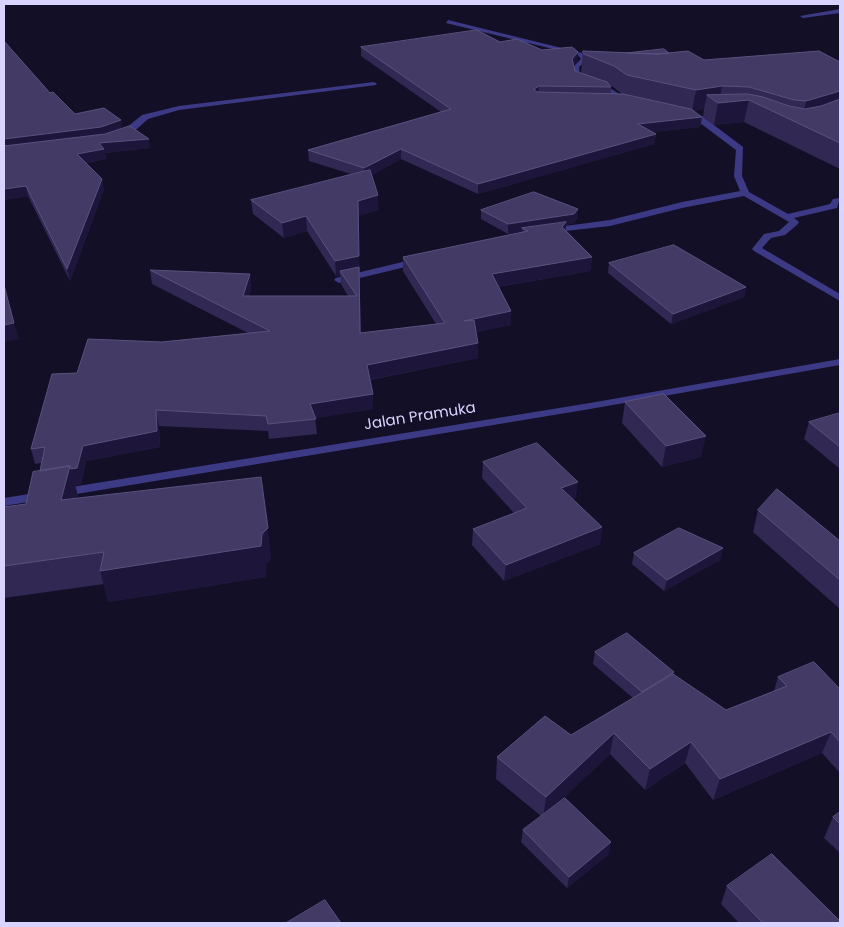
<!DOCTYPE html>
<html>
<head>
<meta charset="utf-8">
<style>
  body { margin:0 }
  #map { position:relative; width:844px; height:927px; overflow:hidden; background:#130f26; font-family:Poppins,sans-serif }
  canvas { display:block }
  .frame { position:absolute; inset:0; border:5px solid #d9d4ff; pointer-events:none }
</style>
</head>
<body>
<div id="map">
<canvas width="844" height="927"></canvas>
<div class="frame"></div>
</div>
<script>
const c = document.querySelector('canvas').getContext('2d');
c.lineJoin = 'round';
function fillPath(path, color) { c.fillStyle = color; c.fill(path, 'evenodd'); }
function trace(path, color, width, dash) { c.strokeStyle = color; c.lineWidth = width; c.lineCap = dash ? 'butt' : 'round'; c.setLineDash(dash || []); c.stroke(path); }
function drawText(font, color, halo, rows, align = 'center') {
  c.font = font + ' Poppins,sans-serif'; c.lineWidth = 4.5; c.setLineDash([]); c.textBaseline = 'middle'; c.strokeStyle = halo; c.fillStyle = color; for (const [text, x, y, turn = 0] of rows) {
    c.save(); c.translate(x, y); c.rotate((+turn || 0) * Math.PI / 180); c.textAlign = isNaN(turn) ? turn : align; if (halo) c.strokeText(text, 0, 0); c.fillText(text, 0, 0); c.restore();
  }
}
const street = new Path2D(`
  M840,9V13L803,18L800,16Z
  M448,20L582,53L588,59L579,67L580,76L605,85L632,102L629,104L620,101L601,87L575,78L573,67L581,59L578,55L446,23Z
  M374,82L377,84L376,85L179,110L148,119L130,135L120,138L116,136L142,115L179,106Z
  M684,112L702,116L743,147L742,176L749,192L788,214L830,204L833,199L840,198L837,208L794,218L799,222L798,224L785,235L771,238L762,248L840,294V301L754,251L752,249L764,234L779,231L789,222L744,196L682,208L610,226L547,233L546,231L550,228L610,220L682,202L740,191L734,176L736,150L696,120L684,114Z
  M419,258L422,259V263L339,283L334,280L336,278Z
  M840,359V365L590,409L4,506V498L590,403Z`);
const wall = new Path2D(`
  M4,41L50,93L75,114L123,129L150,148L105,153L106,159L86,163L104,189L70,281L28,196L4,200Z
  M500,42L542,50L577,61L574,64L575,71L581,73L583,51L627,53H669L704,60L840,62V169L744,122L714,125L703,117L704,109L693,111L702,117L700,127L653,132L656,134L654,144L478,194L401,159L372,175L378,210L358,216L361,333L436,324L403,271V257L522,232V231L508,234L481,219V210L578,209V218L574,223L566,225V230L592,257L590,271L498,287L511,325L476,332L478,358L370,380L373,394V409L315,418L317,434L269,439L268,431L159,426L160,447L86,461L81,484L75,485L78,496L77,498L271,559L266,564V577L108,602L104,584L4,598V507L26,504L40,471L41,463L35,464L31,449L77,373L162,342L248,333L152,284L150,270L250,274L251,288L249,296H348L341,284L340,275L336,276L307,231L284,238L253,214L251,200L351,174L309,161L308,150L441,112L361,56V47ZM610,86H612L622,94H611V87Z
  M609,263L746,287L744,297L671,324L608,273Z
  M625,402L701,457L662,467L622,423Z
  M840,413V469L804,439L809,422Z
  M483,462L576,498L573,499L602,527L600,544L504,581L472,545L473,529L514,513L482,478Z
  M758,510L840,541V609L753,532Z
  M723,548L720,560L664,591L632,564L634,553Z
  M595,652L674,672V675L726,710L774,691L778,677L840,689V773L822,753L713,800L685,763L645,790L610,754L559,802L609,854L567,888L521,842L523,830L541,816L496,779L497,757L571,735L633,698L593,664Z
  M840,812V853L824,838L833,817Z
  M727,886L840,923H739L721,904Z`);
const shadedWall = new Path2D(`
  M578,52L577,61L571,67L572,59Z
  M539,86L538,95L534,89Z
  M722,86L719,103L749,100L744,122L714,125L718,103L707,95L704,109L692,111L696,90Z
  M840,91V108L801,123L806,101Z
  M702,117L700,127L636,134L638,124Z
  M121,120L123,129L103,136L4,149V139Z
  M656,134L654,144L478,194V184Z
  M149,139L150,148L105,153L106,159L79,164L77,154L99,143Z
  M401,149V159L365,179L364,168Z
  M102,179L104,189L70,281L67,269Z
  M26,186L28,196L4,200V189Z
  M378,195V210L358,216L361,348L359,271H340V275L336,276L335,261L358,201Z
  M578,209V218L574,223L566,225L565,234L522,228V231L508,234V224Z
  M306,216L307,231L284,238L282,223Z
  M592,257L590,271L491,288L492,274Z
  M250,274L251,288L245,310L243,296Z
  M746,287L744,297L671,324L673,314Z
  M511,311V325L464,335V321Z
  M14,323L19,339L4,342V325Z
  M478,343V358L368,380L367,365Z
  M373,394V409L311,419L310,404Z
  M156,410L159,426L160,447L86,461L81,484L75,485L78,496L69,530L61,500L70,466L83,446Z
  M706,436L701,457L662,467L666,446Z
  M578,482L576,498L559,504L561,488Z
  M602,527L600,544L504,581L506,565Z
  M268,528L271,559L266,564V577L108,602L100,571L262,534Z
  M723,548L720,560L664,591L667,580Z
  M831,732L822,753L713,800L720,779Z
  M614,733L610,754L543,818L546,797Z
  M691,742L685,763L645,790L650,769Z
  M611,842L609,854L567,888L569,877Z`);
const building = new Path2D(`
  M477,30L500,42L517,39L542,50L572,47L578,52L572,59L575,71L607,82L611,87L539,86L534,89L537,92L623,94L691,109L702,117L638,124L656,134L478,184L401,149L364,168L308,150L451,109L361,47Z
  M4,41L50,93L53,92L75,114L104,108L121,120L101,127L4,139Z
  M664,49L669,53L658,54L627,53Z
  M583,51L658,54L688,51L704,60L819,51L840,62V91L806,101L794,100L749,87L722,86L696,90L627,75L614,66L584,54Z
  M748,94L763,97L789,106L805,109L821,106L840,99V143L749,100L718,103L707,95Z
  M130,126L149,139L99,143L104,149L77,154L102,179L67,269L26,186L4,189V146L105,134Z
  M370,170L378,195L358,201L359,256L335,261L306,216L282,223L251,200Z
  M534,192L578,209L574,214L508,224L481,210Z
  M566,222L562,227L592,257L492,274L511,311L464,321L474,320L478,343L367,365L373,394L310,404L316,419L268,424L266,416L156,410L157,431L83,446L77,468L71,469L70,466L40,471L45,447L31,449L52,374L77,373L88,339L162,342L270,331L150,270L250,274L243,296H357L340,271L359,267L360,333L445,323L403,257L528,231L522,228Z
  M674,245L746,287L673,314L609,263Z
  M4,285L14,323L4,325Z
  M664,394L706,436L666,446L625,402Z
  M840,413V447L809,422Z
  M537,443L578,482L561,488L602,527L506,565L473,529L527,508L483,462Z
  M70,466L61,500L261,477L268,528L262,534L261,546L100,571L104,552L4,566V507L26,504L33,472Z
  M777,489L840,541V580L758,510Z
  M679,528L723,548L667,580L634,553Z
  M627,633L674,672L642,692L595,652Z
  M814,662L840,689V742L831,732L720,779L691,742L650,769L614,733L546,797L497,757L545,716L571,735L673,674L726,710L787,686L778,677Z
  M565,798L611,842L569,877L523,830Z
  M840,812V824L833,817Z
  M772,854L840,921V923H763L727,886Z
  M325,900L341,923H286Z`);
const streetNames = [
  ["Jalan Pramuka",420,417,-9]
];
fillPath(street, '#3d3a85');
fillPath(wall, '#312854');
fillPath(shadedWall, '#1d163a');
fillPath(building, '#433a66');
trace(building, '#5a527e', 1);
drawText('15px', '#d9d4ff', '#130f26', streetNames);
</script>
</body>
</html>
